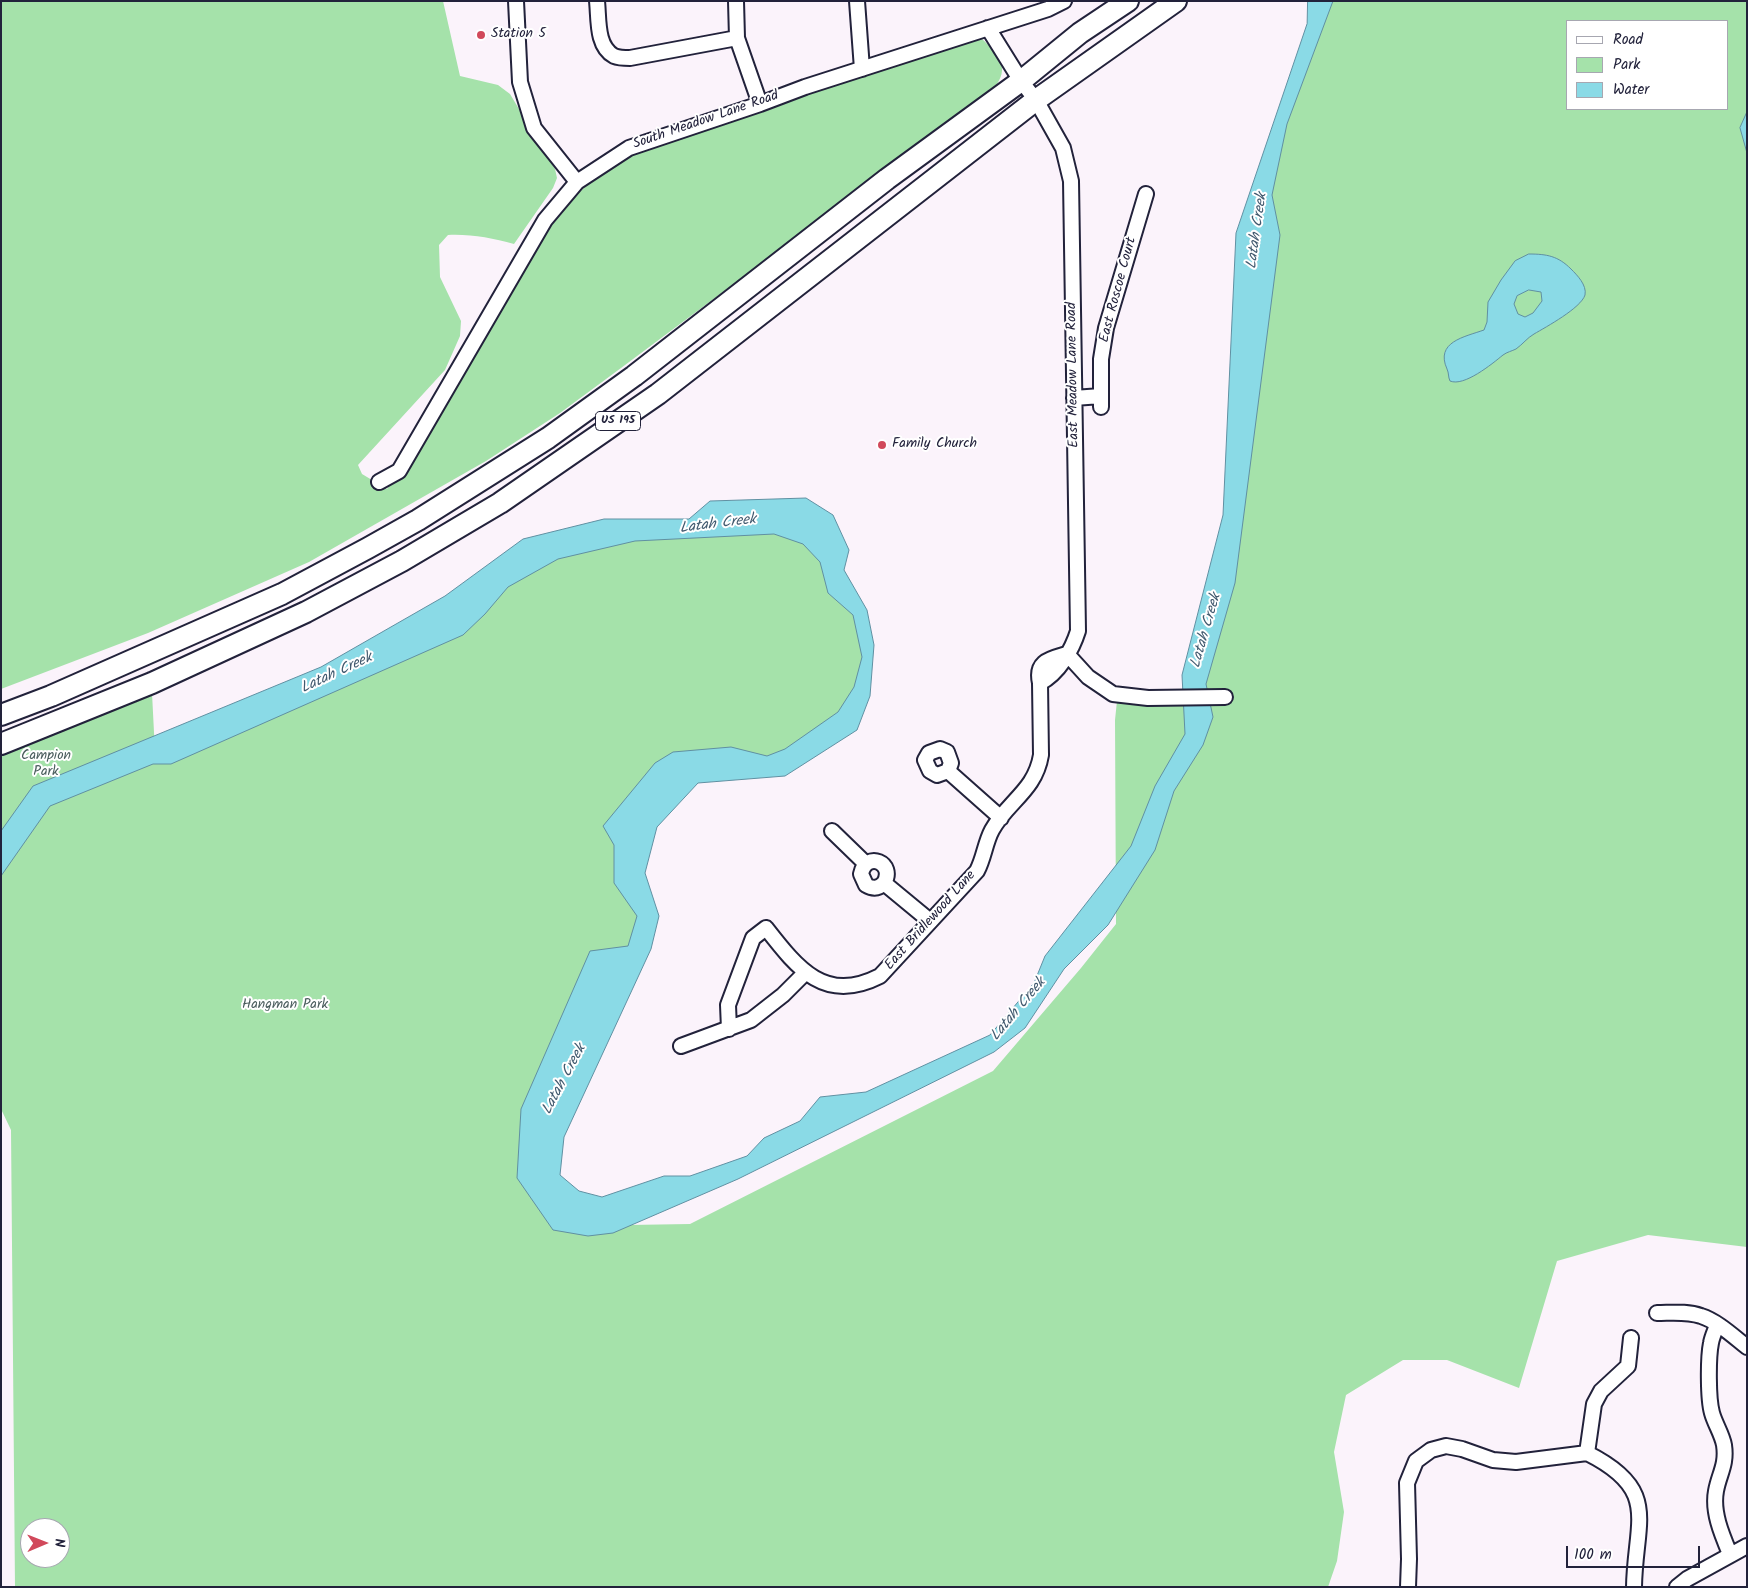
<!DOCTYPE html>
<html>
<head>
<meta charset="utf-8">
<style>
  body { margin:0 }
  #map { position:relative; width:1748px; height:1588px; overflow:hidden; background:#fbf3fb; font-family:Kalam,sans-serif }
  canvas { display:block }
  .frame { position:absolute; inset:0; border:2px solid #22223b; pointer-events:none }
  .legend { position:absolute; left:1566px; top:20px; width:162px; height:90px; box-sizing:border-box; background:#fff; border:1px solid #a7a7b1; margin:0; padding:6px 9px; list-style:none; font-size:15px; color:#22223b }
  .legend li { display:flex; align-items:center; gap:10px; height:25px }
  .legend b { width:25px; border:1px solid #a7a7b1 }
  .north { position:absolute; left:20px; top:1518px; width:50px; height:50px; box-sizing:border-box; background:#fff; border:1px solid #a7a7b1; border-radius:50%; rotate:89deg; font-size:14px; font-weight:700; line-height:20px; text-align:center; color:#22223b }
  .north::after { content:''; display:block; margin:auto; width:18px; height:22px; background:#d1495b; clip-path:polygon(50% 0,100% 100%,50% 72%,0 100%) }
  .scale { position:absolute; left:1566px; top:1546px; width:134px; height:22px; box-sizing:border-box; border:2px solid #22223b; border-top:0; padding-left:6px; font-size:15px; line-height:18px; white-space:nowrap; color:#22223b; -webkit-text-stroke:4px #fff; paint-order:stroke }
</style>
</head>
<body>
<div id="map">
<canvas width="1748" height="1588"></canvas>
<div class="frame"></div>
<ul class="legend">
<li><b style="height:6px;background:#fff"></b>Road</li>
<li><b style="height:14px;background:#a5e2aa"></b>Park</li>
<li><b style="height:14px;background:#8adae6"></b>Water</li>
</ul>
<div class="north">N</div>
<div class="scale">100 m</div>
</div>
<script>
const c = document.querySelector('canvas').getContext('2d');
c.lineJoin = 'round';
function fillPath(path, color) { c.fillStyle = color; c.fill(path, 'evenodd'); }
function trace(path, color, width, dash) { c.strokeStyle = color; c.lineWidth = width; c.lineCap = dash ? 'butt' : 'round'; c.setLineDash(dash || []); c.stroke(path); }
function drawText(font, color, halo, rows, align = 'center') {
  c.font = font + ' Kalam,sans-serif'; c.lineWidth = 4; c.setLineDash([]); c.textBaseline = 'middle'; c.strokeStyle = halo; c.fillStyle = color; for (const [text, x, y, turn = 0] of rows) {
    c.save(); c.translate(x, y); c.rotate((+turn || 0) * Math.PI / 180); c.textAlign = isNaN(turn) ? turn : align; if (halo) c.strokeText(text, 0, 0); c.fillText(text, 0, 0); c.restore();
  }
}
const green = new Path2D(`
  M1,1H443L460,76L498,85L510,94L555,169L557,178L553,188L514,244C492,238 471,234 448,235L439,245L440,277L461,321L460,336L445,370L358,465L362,474L387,489L473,360L534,245L560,210L600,173L643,147L972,38H981C996,52 1010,65 997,84L806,230L621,368L560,413L486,461L309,562L148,633L1,689Z
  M1319,1H1747V1247L1648,1235L1557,1261L1519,1388L1447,1360H1403L1346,1395L1334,1452L1344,1512L1337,1561L1328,1587H15L11,1130L1,1109V752L152,693L155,752L330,680L497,576L607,534L811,531L861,613L868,651L862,692L774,767L723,762L636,816L648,915L537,1175L628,1225L690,1224L993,1071L1081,968L1116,924L1115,720L1117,701L1192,703L1220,586L1263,192ZM1567,21H1727V109H1567ZM30,1528H60V1558H30Z`);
const water = new Path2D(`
  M1308,1H1333L1287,124L1272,195L1280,235L1235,583L1206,684L1213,717L1203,745L1174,791L1155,850L1108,925L1064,969L1025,1028L994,1052L738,1179L613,1233L588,1236L553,1230L517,1178L521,1109L590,951L628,946L637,916L614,883V845L603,826L655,763L673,752L731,747L767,756L785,749L838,712L854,687L862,657L853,615L828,593L820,562L803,544L774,534L635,541L558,559L508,587L485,614L463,635L171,764H153L50,806L1,876V831L33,786L321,667L445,596L523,539L604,519H689L710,501L806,498L833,515L849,550L844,570L867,610L874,645L870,696L857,730L785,776L698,783L657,827L645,873L659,916L651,949L564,1137L560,1175L579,1191L602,1197L664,1176H690L747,1156L764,1138L800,1121L820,1097L866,1092L990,1035L1034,983L1045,956L1131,846L1155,786L1185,734L1182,675L1223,515L1236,233L1307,24Z
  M1747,112V153L1740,128Z
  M1529,254C1547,254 1558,256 1571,269C1577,275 1587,285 1585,295C1581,308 1546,327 1534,334C1527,338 1523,344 1516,349C1512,351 1507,352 1503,355C1492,364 1464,387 1450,381C1448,377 1449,373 1447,369C1435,342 1464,337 1484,330L1487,322L1488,302L1501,280L1515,261ZM1529,290L1541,292L1542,301L1533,313L1525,317L1518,314L1514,304L1517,296Z`);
const minor = new Path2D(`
  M516,1L520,82L534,128L577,182
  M597,1C599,19 596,46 614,56C619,58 625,58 630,58L737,38
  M736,1L737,38L760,104
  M857,1L862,69
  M988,28L1021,81L1036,100L1063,148L1071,181L1078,631C1072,650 1059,673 1040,683
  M1074,398L1101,396
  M1101,407V359L1106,328L1146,194
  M379,482L399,471L545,220L577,182L629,148L760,104L805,87L1048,9L1064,1
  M1067,654L1088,677L1113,694L1148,698L1225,697
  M948,771L937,775L930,771L925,760L929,753L940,749L947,752L951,763L948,771L1001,818
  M832,831L866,864
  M884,883C878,889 873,889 866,885L861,874C866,850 896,863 884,883L930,921
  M729,1029L728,1005L753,938L766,928C798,969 825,1004 880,976L977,871C984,858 985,843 992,830C1008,801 1035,791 1041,755L1040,683C1035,661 1050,659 1067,654
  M681,1046L751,1020L783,995L805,973
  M1657,1313C1671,1313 1687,1311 1701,1316C1717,1321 1733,1336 1747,1347
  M1717,1325C1715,1331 1712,1337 1711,1343C1708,1358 1708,1399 1712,1413C1715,1424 1722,1434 1724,1445C1727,1465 1719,1474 1716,1491C1712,1512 1722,1535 1730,1554
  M1587,1453C1661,1490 1635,1521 1634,1587
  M1587,1453L1594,1404L1601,1391L1628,1366L1631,1338
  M1408,1587L1409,1559L1407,1483L1416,1461L1431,1450L1446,1446L1462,1449L1493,1460L1516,1462L1587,1453
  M1677,1587L1687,1579L1747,1546`);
const highway = new Path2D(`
  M1,715L51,696L282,594L368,548L418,520L548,438L634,376L887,179L1021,81L1080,33L1128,1
  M1,744L152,683L306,612L402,561L500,503L658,394L1036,100L1176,1`);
const markers = [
  [481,35,5,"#d1495b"],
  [882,445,5,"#d1495b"]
];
const shields = [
  [618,421,45]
];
const shieldNames = [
  ["US 195",618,421]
];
const poiNames = [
  ["Station 5",491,35],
  ["Family Church",892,445]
];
const streetNames = [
  ["South Meadow Lane Road",706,121,-19],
  ["East Roscoe Court",1119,290,-75],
  ["East Meadow Lane Road",1074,375,-91],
  ["East Bridlewood Lane",931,921,-48]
];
const parkNames = [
  ["Campion",46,757],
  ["Park",46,773],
  ["Hangman Park",285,1006]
];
const waterNames = [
  ["Latah Creek",1258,231,-82],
  ["Latah Creek",718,525,-7],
  ["Latah Creek",1207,631,-74],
  ["Latah Creek",337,674,-25],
  ["Latah Creek",1019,1010,-50],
  ["Latah Creek",565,1080,-62]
];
fillPath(green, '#a5e2aa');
fillPath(water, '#8adae6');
trace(water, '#6090a2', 1);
trace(minor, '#22223b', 18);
trace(highway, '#22223b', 24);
trace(minor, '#fff', 14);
trace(highway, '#fff', 20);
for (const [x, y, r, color] of markers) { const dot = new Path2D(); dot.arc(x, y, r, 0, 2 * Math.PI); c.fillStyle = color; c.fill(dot); trace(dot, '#fff', 2); }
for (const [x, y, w] of shields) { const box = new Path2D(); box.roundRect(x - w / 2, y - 9.5, w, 19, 4); c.fillStyle = '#fff'; c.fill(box); trace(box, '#22223b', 1); }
drawText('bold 12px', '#22223b', null, shieldNames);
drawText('14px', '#22223b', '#fff', poiNames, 'left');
drawText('14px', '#22223b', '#fff', streetNames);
drawText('14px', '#495c5c', '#fff', parkNames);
drawText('italic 15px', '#41596e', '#fff', waterNames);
</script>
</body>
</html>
